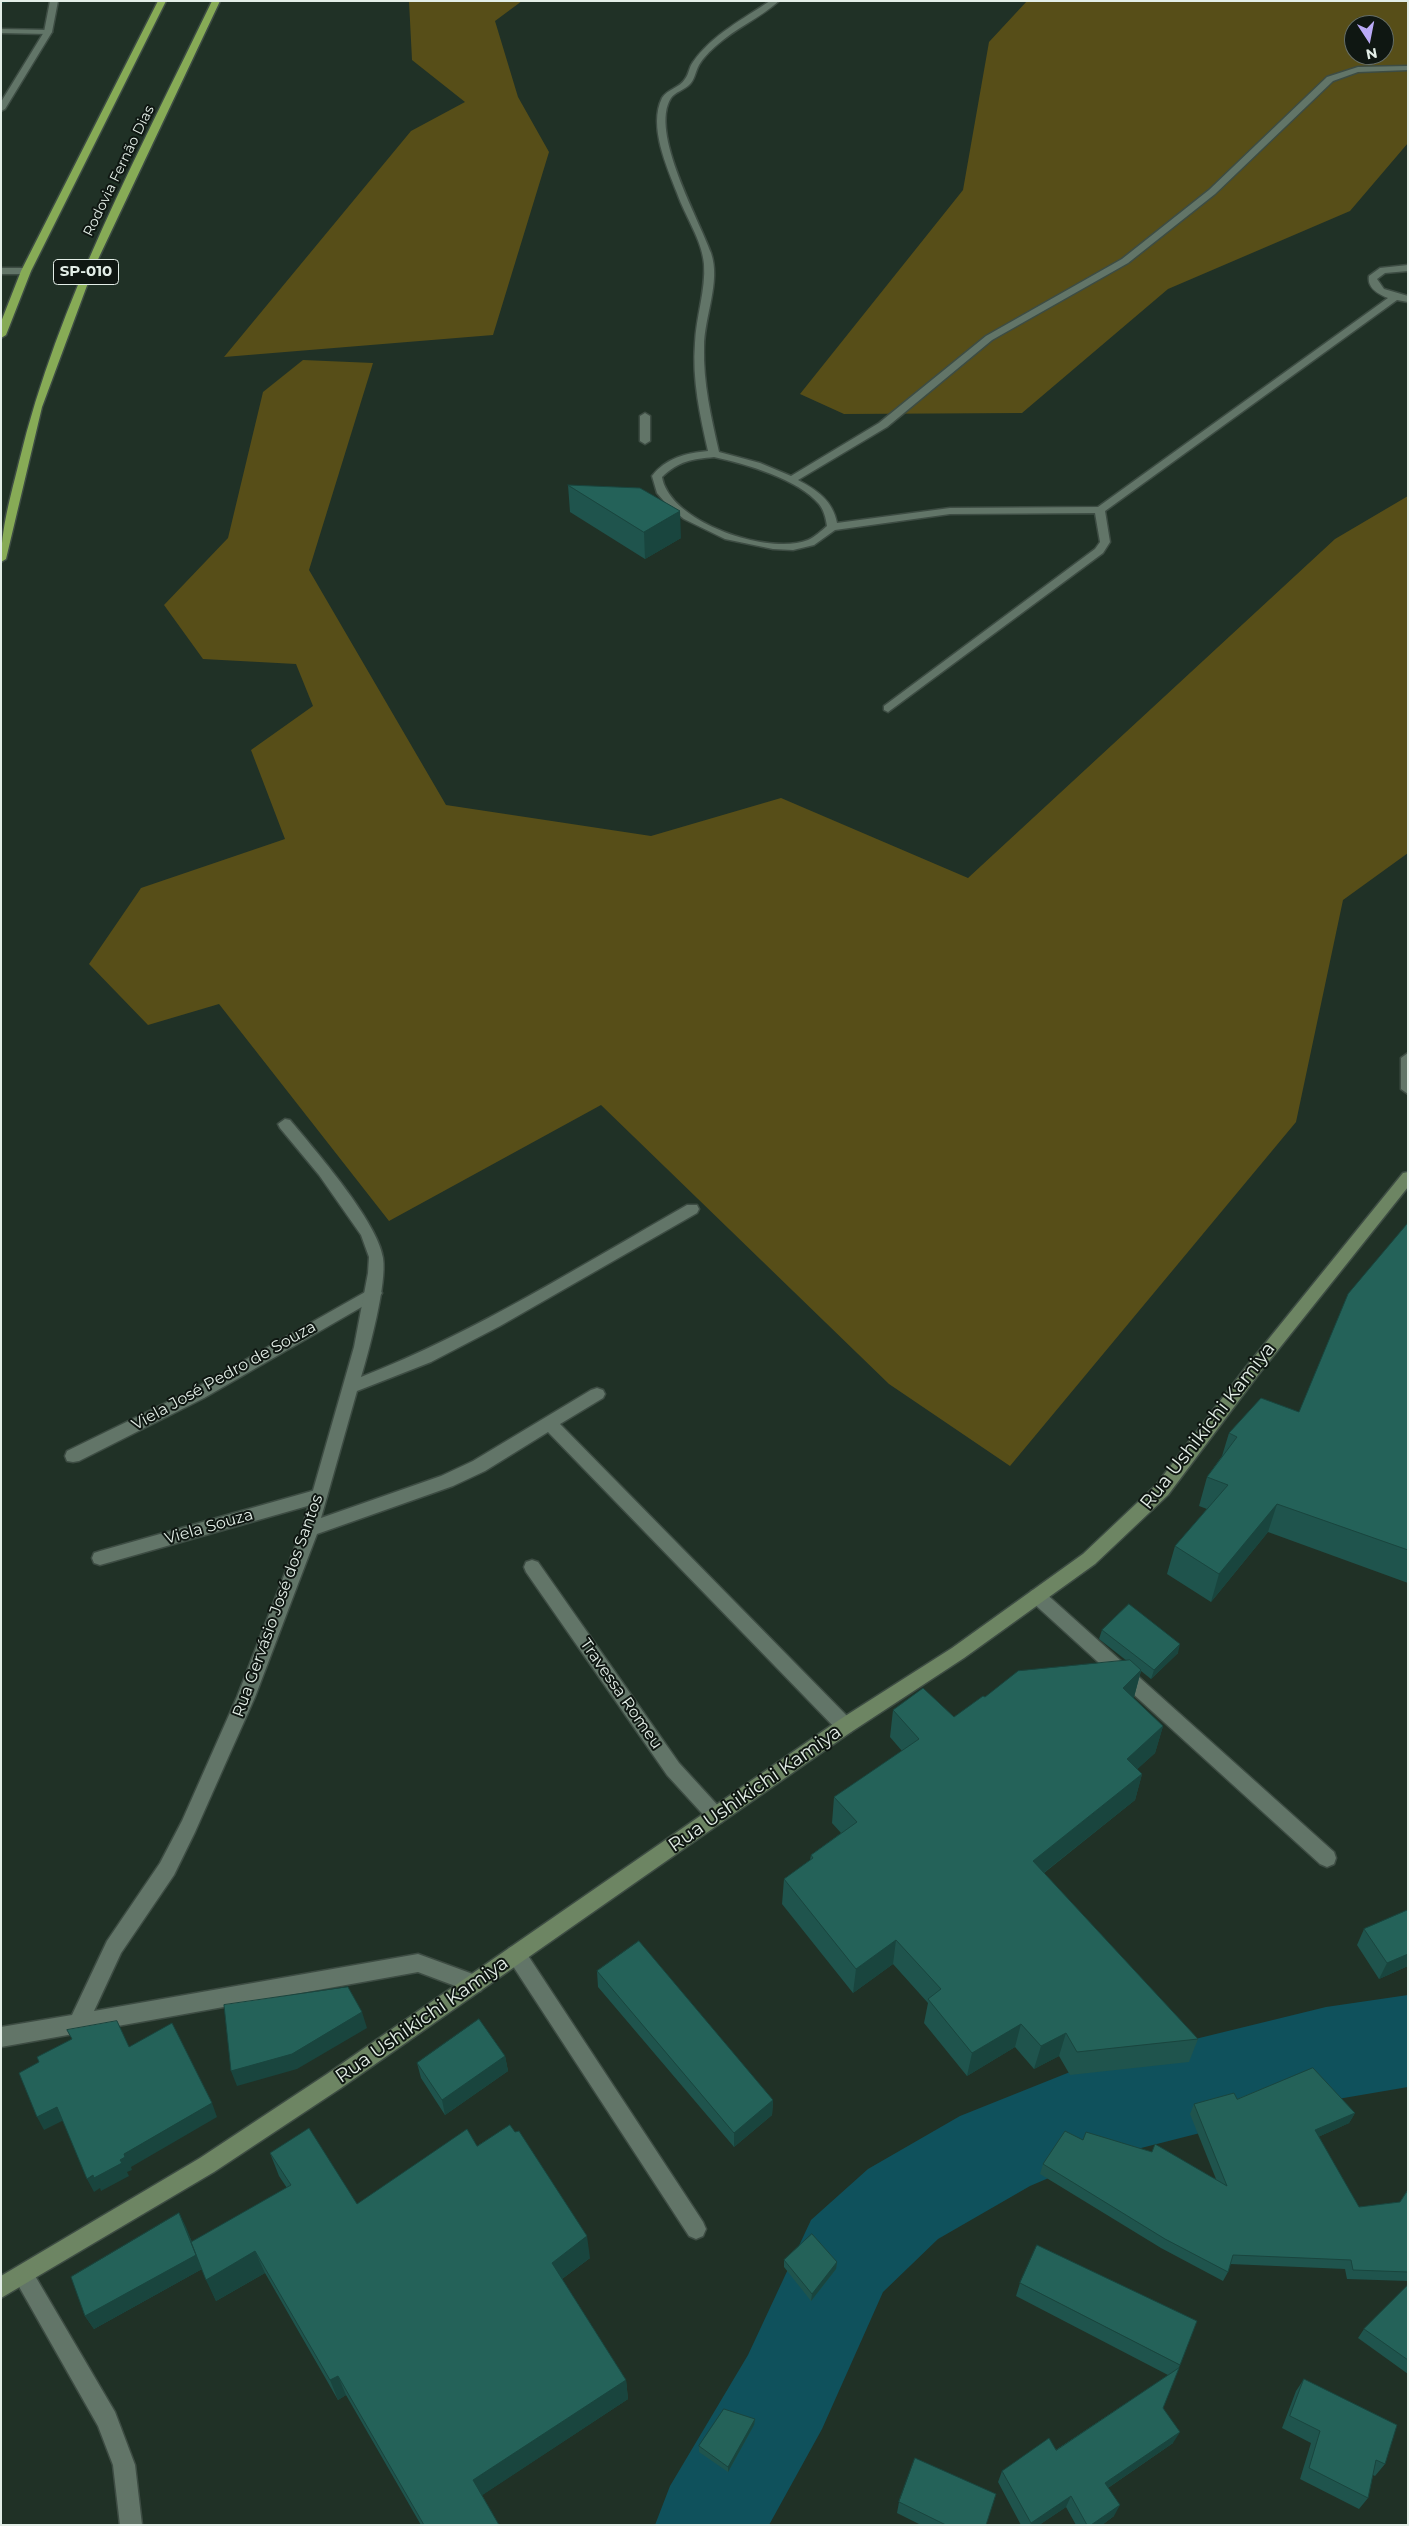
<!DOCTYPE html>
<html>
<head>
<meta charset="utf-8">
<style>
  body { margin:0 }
  #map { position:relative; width:1409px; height:2526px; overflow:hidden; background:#203126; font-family:Montserrat,sans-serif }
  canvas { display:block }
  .frame { position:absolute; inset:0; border:2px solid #e3eee7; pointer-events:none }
  .north { position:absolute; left:1344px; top:15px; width:50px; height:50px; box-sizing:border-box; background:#0f1712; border:1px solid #646d67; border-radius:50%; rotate:169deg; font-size:14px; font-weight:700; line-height:20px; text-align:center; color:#e3eee7 }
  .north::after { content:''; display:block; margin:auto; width:18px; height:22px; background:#baaaf6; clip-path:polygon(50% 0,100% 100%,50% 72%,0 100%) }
</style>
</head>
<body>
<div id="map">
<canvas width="1409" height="2526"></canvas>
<div class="frame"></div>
<div class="north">N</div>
</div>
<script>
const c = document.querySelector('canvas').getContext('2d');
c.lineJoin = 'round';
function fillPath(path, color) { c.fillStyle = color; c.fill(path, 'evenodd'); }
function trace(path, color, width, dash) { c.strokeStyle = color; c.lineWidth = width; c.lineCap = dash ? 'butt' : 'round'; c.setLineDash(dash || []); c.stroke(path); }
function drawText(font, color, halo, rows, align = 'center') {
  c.font = font + ' Montserrat,sans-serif'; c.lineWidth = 4; c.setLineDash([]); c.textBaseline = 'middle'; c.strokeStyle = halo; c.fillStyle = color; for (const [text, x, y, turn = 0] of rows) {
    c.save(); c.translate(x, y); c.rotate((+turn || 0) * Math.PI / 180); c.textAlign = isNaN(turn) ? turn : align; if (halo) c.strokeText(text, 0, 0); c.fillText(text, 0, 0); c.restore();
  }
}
const green = new Path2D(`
  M409,1H522L495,21L518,97L549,152L493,335L224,357L411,131L465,102L412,60Z
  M1027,1H1408V143L1350,211L1168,289L1022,413L844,414L800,394L963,190L989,42ZM1354,25H1384V55H1354Z
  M303,360L373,363L309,570L446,805L651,836L781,798L968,878L1335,539L1408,496V853L1343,900L1296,1122L1010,1466L889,1384L601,1105L389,1221L219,1004L148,1025L89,964L141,888L285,839L251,750L313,706L296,664L203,659L164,605L228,538L263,392Z`);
const river = new Path2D(`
  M1408,1995V2087L1326,2101L1086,2162L1030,2186L938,2239L883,2292L822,2429L769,2525H655L670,2486L748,2355L811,2220L868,2169L960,2116L1085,2066L1326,2007Z`);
const lane = new Path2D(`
  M770,1H779C760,18 736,28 717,45C710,51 703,58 699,65C695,72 695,80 689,85C684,90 675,92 671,98C649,132 699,219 711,253C721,282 704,317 704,347C703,382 711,417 719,452L760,463L791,476L879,423L986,336L1122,259L1209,190L1327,77L1358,67L1408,66V70L1358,72L1333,81L1215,194L1128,263L992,340L887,427L798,480C817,490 833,501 837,523L950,508L1098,507L1388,298C1378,294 1367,288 1369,276L1380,268L1408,265V271L1385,273L1377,279L1384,289L1408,296V302L1397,300L1105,511L1110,542L1103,553L888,712L884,710V706L1095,549L1100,542L1095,513L950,514L835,530L814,545L793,550L773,549L725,539L684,519L669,507L657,493L652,476C666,458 686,453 708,451C700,416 692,379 695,343C696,316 706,290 704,264C702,240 685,216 677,193C667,167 648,126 662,98C667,89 680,88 685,79C689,74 689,67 693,62C712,35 743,19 770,1ZM714,457C746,464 798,479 819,504C824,510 826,519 827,526C821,531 815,537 808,540C769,556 669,522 662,477C678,461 693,459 714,457Z
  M1,29L48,30L52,32L48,34L1,33Z
  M645,413L650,416V441L645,444L640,441V416Z
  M1408,1053V1094L1401,1089V1058Z
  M374,1287L379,1289L382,1293L379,1297L204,1398L79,1461L73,1462L67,1461L65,1456L67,1451L192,1390Z
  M319,1489L325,1491L327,1496L325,1501L100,1565L94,1563L92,1558L94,1553L100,1551Z
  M532,1560L538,1562L679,1763L722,1810L725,1816L722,1822L716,1824L710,1822L667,1775L526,1572L524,1567L526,1562Z
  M1037,1589L1043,1591L1334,1852L1336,1858L1334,1864L1327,1867L1320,1864L1031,1601L1029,1596L1031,1591Z
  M516,1945L523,1948L703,2222L706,2229L703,2236L696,2239L689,2236L509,1960L506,1954L509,1948Z
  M24,2265L31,2269L115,2412L135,2465L142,2525H120L113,2465L98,2426L17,2283L13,2276L17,2269Z`);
const street = new Path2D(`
  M50,1H58L52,32L5,109L1,111V102L44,32Z
  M1,268H26L31,271L26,274H1Z
  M285,1119L290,1120C315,1150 378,1222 383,1258C387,1284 369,1350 361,1377C476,1332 580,1266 687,1205H697L699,1209L697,1213L500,1326L431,1362L357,1391L321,1518L441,1476L473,1461L591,1390L597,1388L603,1390L605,1394L603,1398L560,1424L851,1720L854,1726L851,1732L845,1734L839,1732L548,1432L485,1471L453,1486L317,1534L255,1697L195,1832L174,1875L121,1953L94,2011L418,1954L481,1977L484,1984L481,1991L474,1993L418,1972L1,2047V2027L72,2015L107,1941L160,1863L182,1821L237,1697L302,1529L354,1347L368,1273L369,1257L361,1235L319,1175L280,1128L278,1124Z`);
const secondary = new Path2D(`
  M1408,1172V1187L1258,1375L1168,1495L1095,1564L964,1658L851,1732L341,2088L214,2172L1,2298V2276L200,2158L327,2074L839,1720L952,1648L1083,1554L1156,1485L1246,1367L1403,1173Z`);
const highway = new Path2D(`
  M158,1H166L31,271L6,335L1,338V322L21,271Z
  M212,1H220L92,272L42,407L6,559L1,562C1,528 11,495 19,462C58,300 140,151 212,1Z`);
const wall = new Path2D(`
  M568,485L681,538L645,559L570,512Z
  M1408,1223V1583L1268,1532L1211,1602L1167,1574L1175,1546L1207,1509L1199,1506L1207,1477L1222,1456L1229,1433L1299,1412Z
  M1102,1630L1178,1653L1151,1679L1141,1671L1134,1697L1133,1698L1163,1726L1155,1753L1137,1769L1142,1774L1135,1800L1044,1873L1198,2039L1189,2062L1070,2075L1059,2056L1034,2069L1015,2047L967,2076L924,2023L928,2003L893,1964L853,1993L782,1904L784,1879L810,1860L811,1855L841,1833L832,1823L834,1797L902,1751L890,1737L893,1710L954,1717L985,1697L1127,1661L1099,1639Z
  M1408,1910V1966L1379,1979L1357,1945L1364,1929Z
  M597,1971L773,2100L772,2115L734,2147L598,1987Z
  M505,2056L508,2071L445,2115L421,2078L417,2063Z
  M1237,2099L1355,2113L1349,2123L1318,2137L1359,2207L1400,2202L1408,2189V2281L1347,2279L1345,2269L1230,2264L1228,2272L1223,2281L1161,2248L1040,2174L1043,2164L1083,2140L1152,2152L1216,2179L1190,2114L1194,2104Z
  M477,2146L590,2258L562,2279L626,2380L628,2399L482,2495L499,2525H421L346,2395L338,2400L265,2273L216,2301L202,2269L94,2329L85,2316L179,2213L192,2242L287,2188L279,2176L270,2153L357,2204Z
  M784,2260L837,2262L836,2269L811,2301L784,2267Z
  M1020,2283L1180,2365L1163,2408L1173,2443L1108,2488L1114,2516L1102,2525H1076L1066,2507L1039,2525H1021L998,2482L1002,2471L1056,2450L1168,2375L1016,2296Z
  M1408,2285V2374L1358,2338L1364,2329Z
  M1304,2379L1385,2464L1375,2476L1373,2475L1368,2498L1359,2509L1300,2479L1311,2443L1282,2428L1296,2391Z
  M755,2419L754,2425L728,2472L699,2452V2446Z
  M899,2502L986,2525H921L897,2513Z`);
const shadedWall = new Path2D(`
  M1,1H21L1,3Z
  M680,511L681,538L645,559L644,532Z
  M1277,1504L1268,1532L1211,1602L1219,1574Z
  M1180,1644L1178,1653L1151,1679L1154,1670Z
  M1141,1670L1134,1697L1116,1715L1123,1688Z
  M1163,1726L1155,1753L1120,1785L1127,1759Z
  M1142,1774L1135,1800L1027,1886L1033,1861Z
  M896,1940L893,1964L853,1993L856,1969Z
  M1408,1954V1966L1379,1979L1387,1963Z
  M362,2012L367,2028L297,2069L237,2086L231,2071Z
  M1021,2024L1015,2047L967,2076L972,2053Z
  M1066,2033L1059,2056L1034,2069L1041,2046Z
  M505,2056L508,2071L445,2115L442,2100Z
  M773,2100L772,2115L734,2147V2133Z
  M212,2103L217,2117L131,2167L132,2170L127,2172L129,2176L101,2191L100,2188L94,2192L87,2179L120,2160L124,2154Z
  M57,2107L64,2120L44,2130L37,2117Z
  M1355,2113L1349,2123L1309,2141L1315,2130Z
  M179,2213L186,2227L202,2269L94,2329L85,2316Z
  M587,2236L590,2258L555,2284L552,2263Z
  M255,2251L265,2273L216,2301L206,2280Z
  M837,2262L836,2269L811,2301L812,2294Z
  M338,2376L346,2395L338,2400L330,2380Z
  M626,2380L628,2399L478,2498L473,2480Z
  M755,2419L754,2425L728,2472V2467Z
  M1180,2432L1173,2443L1099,2494L1105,2483Z
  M1071,2496L1066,2507L1039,2525H1030L1031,2523Z
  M1120,2505L1114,2516L1102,2525H1091Z`);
const building = new Path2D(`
  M568,485L640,488L680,511L644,532Z
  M1408,1223V1550L1277,1504L1219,1574L1175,1546L1228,1485L1207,1477L1237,1437L1229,1433L1261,1398L1299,1412L1348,1294Z
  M1129,1604L1180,1644L1154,1670L1102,1630Z
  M1130,1660L1141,1670L1123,1688L1163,1726L1127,1759L1142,1774L1033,1861L1198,2039L1077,2052L1066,2033L1041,2046L1021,2024L972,2053L928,1999L941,1989L896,1940L856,1969L784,1879L813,1858L811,1855L857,1822L834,1797L919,1739L893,1710L923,1688L954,1717L983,1696L985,1697L1018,1671Z
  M1408,1910V1954L1387,1963L1364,1929Z
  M639,1941L773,2100L734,2133L597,1971Z
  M348,1987L362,2012L292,2054L231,2071L224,2005Z
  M479,2019L505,2056L442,2100L417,2063Z
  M117,2021L129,2047L172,2023L212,2103L124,2154L125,2157L120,2160L122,2163L94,2178L93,2175L87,2179L57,2107L37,2117L19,2073L39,2062L37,2057L72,2039L67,2030Z
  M1313,2068L1355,2113L1315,2130L1359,2207L1400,2202L1408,2190V2272L1353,2270L1351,2260L1233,2255L1228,2272L1165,2239L1043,2164L1065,2131L1083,2140L1086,2132L1152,2152L1155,2144L1227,2186L1194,2104L1234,2093L1237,2099Z
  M510,2125L515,2132L519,2131L587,2236L552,2263L626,2380L473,2480L499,2525H424L338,2376L330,2380L255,2251L206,2280L191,2242L291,2185L270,2153L309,2128L357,2204L467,2129L477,2146Z
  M179,2213L196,2255L85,2316L71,2277Z
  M812,2234L837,2262L812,2294L784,2260Z
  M1037,2245L1197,2321L1180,2365L1020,2283Z
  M1408,2285V2360L1364,2329Z
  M1179,2368L1163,2408L1180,2432L1105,2483L1120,2505L1091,2525H1087L1071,2496L1031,2523L1002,2471L1049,2438L1056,2450Z
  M1304,2379L1397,2425L1385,2464L1376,2460L1368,2498L1309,2468L1320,2431L1290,2416Z
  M724,2409L755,2419L728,2467L699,2446Z
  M915,2458L996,2494L986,2525H946L899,2502Z`);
const farStreetnames = [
  ["Rodovia Fernão Dias",119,171,-64]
];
const shields = [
  [86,272,65]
];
const shieldNames = [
  ["SP-010",86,272]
];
const streetNames = [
  ["Viela José Pedro de Souza",224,1376,-29],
  ["Viela Souza",209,1527,-16],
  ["Rua Gervásio José dos Santos",278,1606,-70],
  ["Travessa Romeu",621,1694,55]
];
const nearStreetnames = [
  ["Rua Ushikichi Kamiya",1208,1426,-52],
  ["Rua Ushikichi Kamiya",755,1789,-35],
  ["Rua Ushikichi Kamiya",422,2020,-35]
];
fillPath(green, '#574e18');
fillPath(river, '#0f515c');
trace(lane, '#3d4c43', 3);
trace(street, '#3d4c43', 3);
trace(secondary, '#3d4c43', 3);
trace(highway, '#3d4c43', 3);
fillPath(lane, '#627568');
fillPath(street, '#627568');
fillPath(secondary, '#6d8563');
fillPath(highway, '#87ab56');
fillPath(wall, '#1f544d');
fillPath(shadedWall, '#19453e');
fillPath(building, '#246259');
trace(building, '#19453e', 1);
drawText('14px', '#e3eee7', '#0f1712', farStreetnames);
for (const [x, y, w] of shields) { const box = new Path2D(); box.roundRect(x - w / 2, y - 12.5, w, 25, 4); c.fillStyle = '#0f1712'; c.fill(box); trace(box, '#e3eee7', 1); }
drawText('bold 15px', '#e3eee7', null, shieldNames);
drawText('16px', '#e3eee7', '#0f1712', streetNames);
drawText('19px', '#e3eee7', '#0f1712', nearStreetnames);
</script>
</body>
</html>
